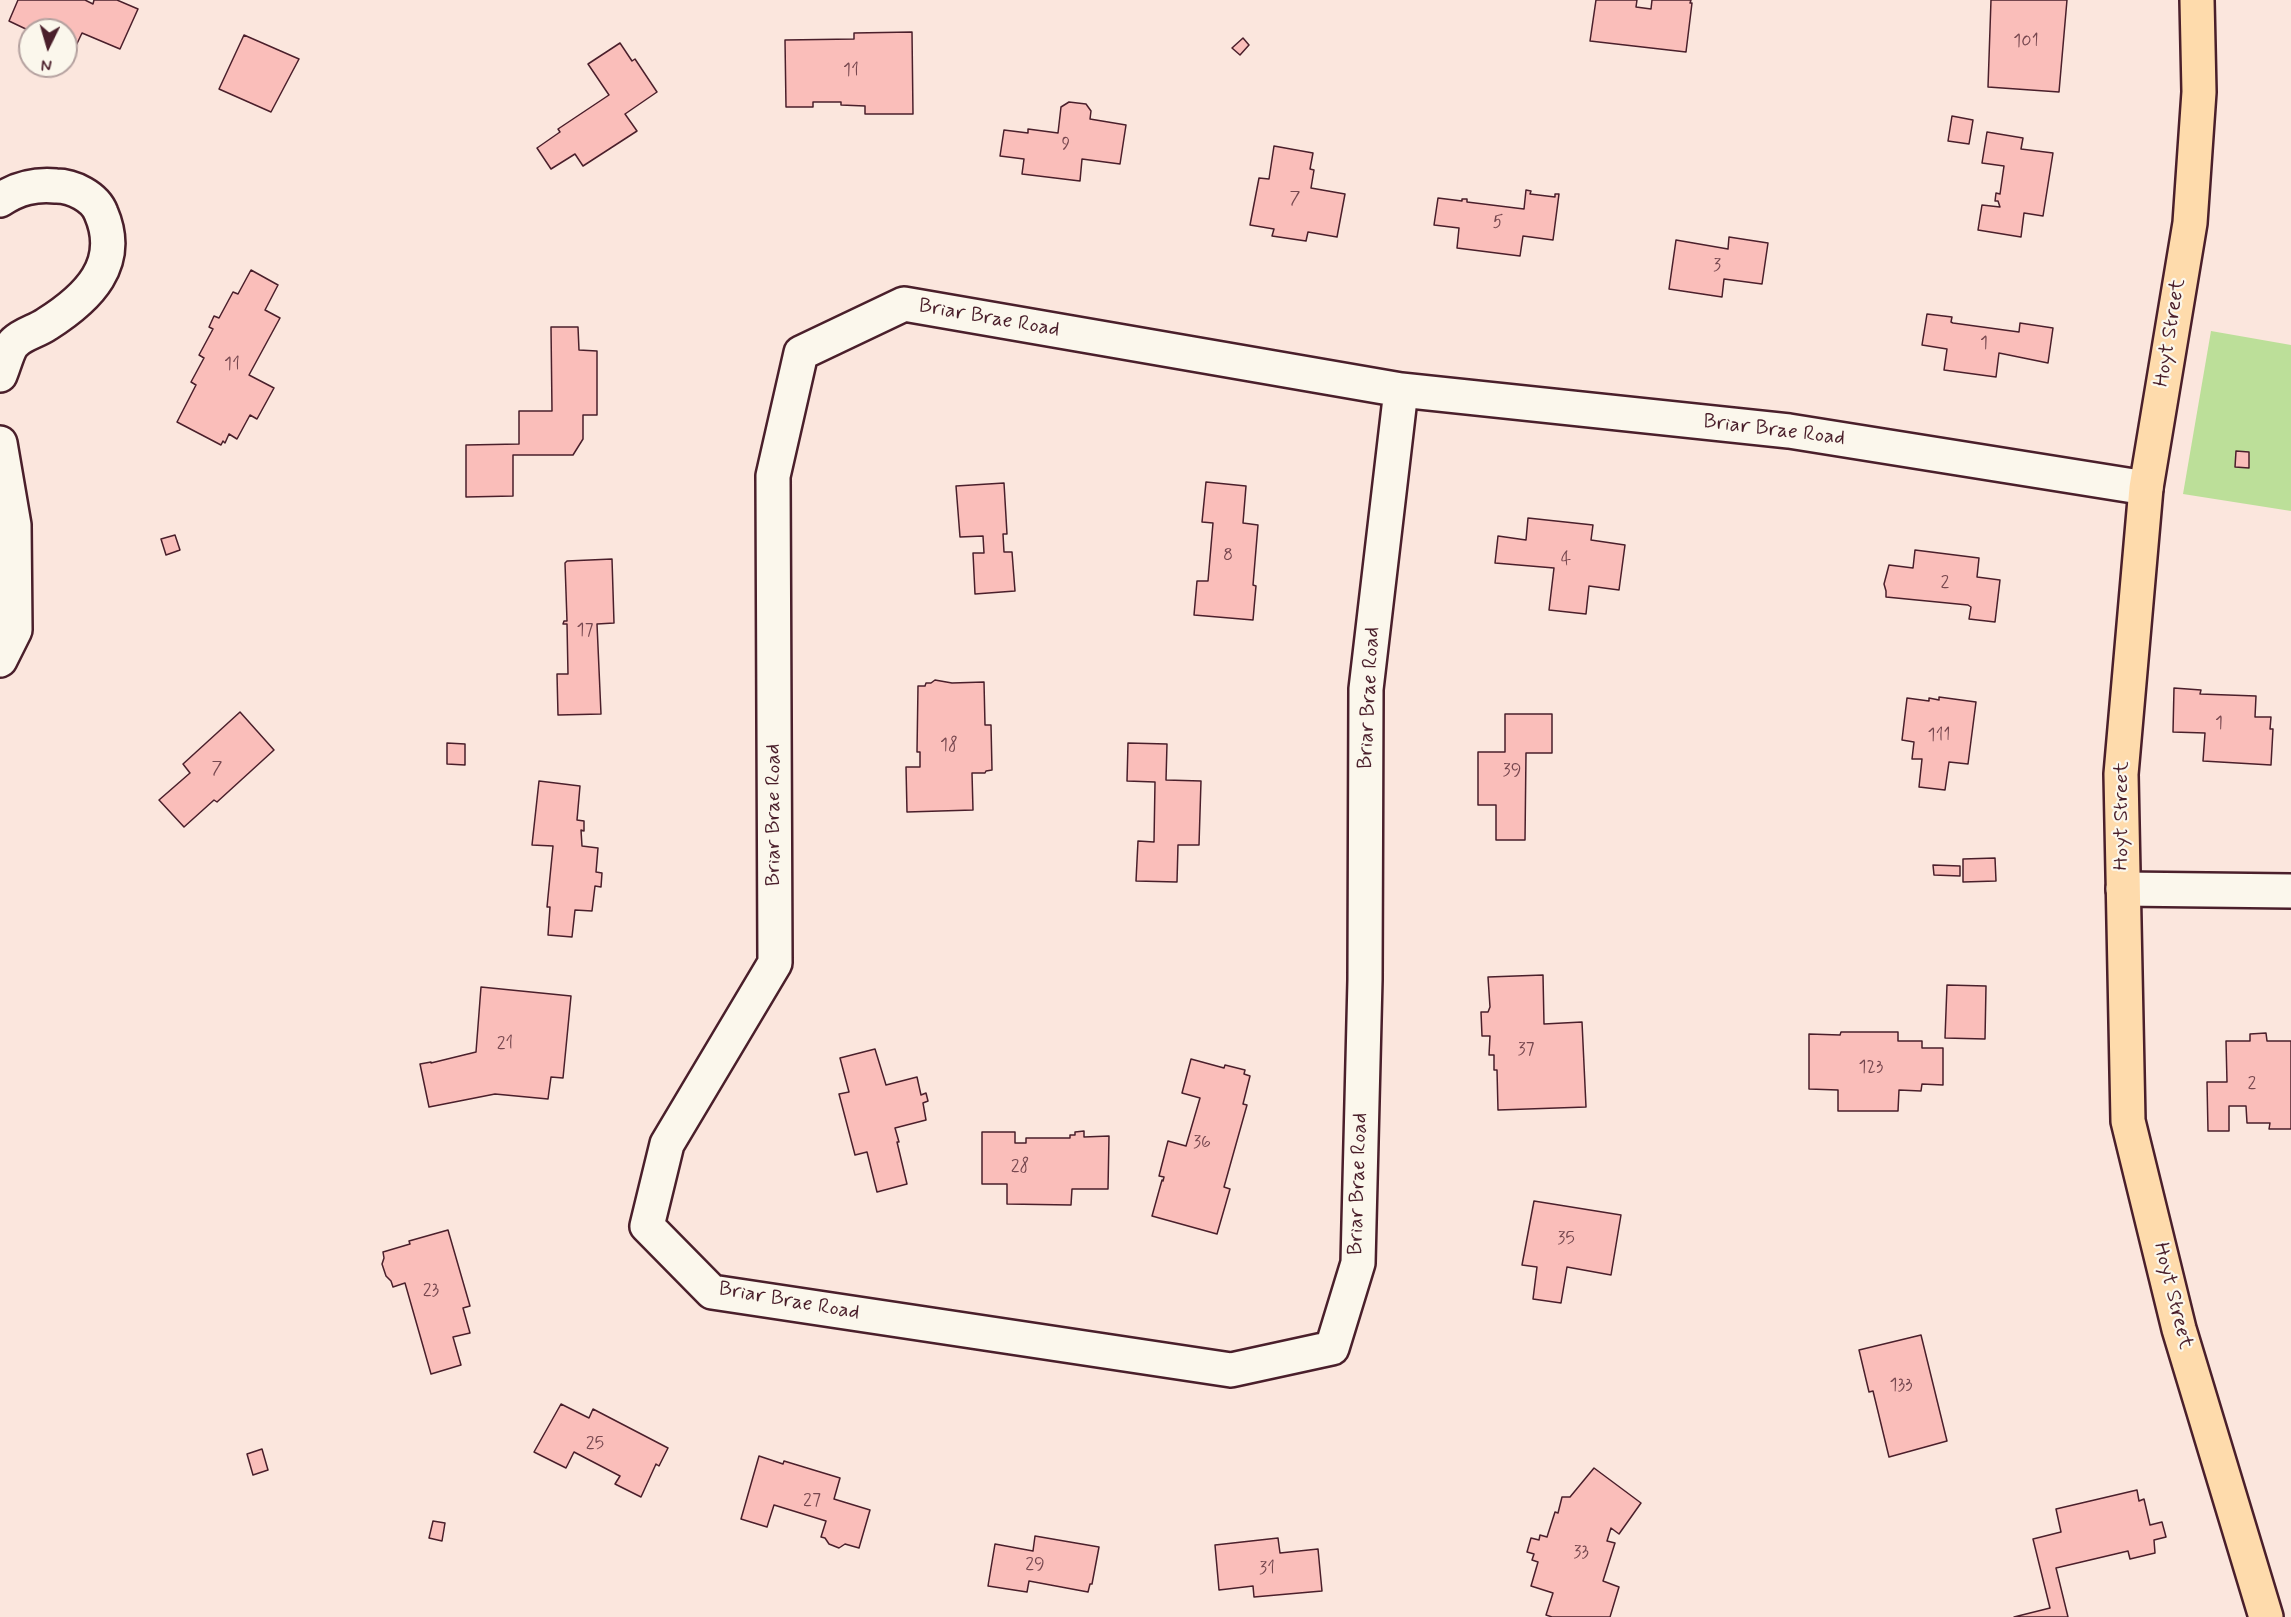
<!DOCTYPE html>
<html>
<head>
<meta charset="utf-8">
<style>
  body { margin:0 }
  #map { position:relative; width:2291px; height:1617px; overflow:hidden; background:#fbe6dd; font-family:Mynerve,sans-serif }
  canvas { display:block }
  .north { position:absolute; left:18px; top:18px; width:60px; height:60px; box-sizing:border-box; background:#fbf7ec; border:2px solid #b4a19f; border-radius:50%; rotate:185deg; font-size:16px; font-weight:700; line-height:24px; text-align:center; color:#4a1f2b }
  .north::after { content:''; display:block; margin:auto; width:21px; height:27px; background:#4a1f2b; clip-path:polygon(50% 0,100% 100%,50% 72%,0 100%) }
</style>
</head>
<body>
<div id="map">
<canvas width="2291" height="1617"></canvas>
<div class="north">N</div>
</div>
<script>
const c = document.querySelector('canvas').getContext('2d');
c.lineJoin = 'round';
function fillPath(path, color) { c.fillStyle = color; c.fill(path, 'evenodd'); }
function trace(path, color, width, dash) { c.strokeStyle = color; c.lineWidth = width; c.lineCap = dash ? 'butt' : 'round'; c.setLineDash(dash || []); c.stroke(path); }
function drawText(font, color, halo, rows, align = 'center') {
  c.font = font + ' Mynerve,sans-serif'; c.lineWidth = 4.5; c.setLineDash([]); c.textBaseline = 'middle'; c.strokeStyle = halo; c.fillStyle = color; for (const [text, x, y, turn = 0] of rows) {
    c.save(); c.translate(x, y); c.rotate((+turn || 0) * Math.PI / 180); c.textAlign = isNaN(turn) ? turn : align; if (halo) c.strokeText(text, 0, 0); c.fillText(text, 0, 0); c.restore();
  }
}
const green = new Path2D(`
  M2211,331L2291,345V511L2183,494Z`);
const building = new Path2D(`
  M18,0H85L93,4L94,0H117L138,9L120,49L82,33L74,50L66,47V30L30,31L9,21Z
  M1596,0H1637L1636,7L1651,9L1652,0H1691L1690,3H1692L1686,52L1590,41Z
  M1991,0H2067L2059,92L1988,87Z
  M912,32L913,114H865V106L841,105V102H813V107H786L785,40L854,39V33Z
  M244,35L299,59L271,112L219,89Z
  M1243,38L1249,45L1240,55L1232,48Z
  M620,43L632,61L635,59L657,92L625,114L637,131L583,166L575,154L551,169L537,148L560,132L558,129L609,95L588,64Z
  M1069,102L1086,104L1091,111L1090,119L1126,125L1120,164L1082,159L1080,181L1022,174L1024,159L1000,156L1004,130L1028,133V129L1058,133L1061,107Z
  M1952,116L1973,120L1969,144L1948,141Z
  M1987,132L2023,138L2021,149L2053,153L2043,216L2024,213L2021,237L1978,230L1982,205L2000,207L1998,201H1995L1996,193L2000,194L2004,166L1982,163Z
  M1274,146L1313,153L1310,169L1314,170L1311,188L1345,194L1337,237L1308,232L1306,241L1272,236L1274,229L1250,225L1259,178L1269,179Z
  M1526,190L1531,191L1530,194L1555,197V194H1559L1553,240L1523,236L1520,256L1457,248L1459,228L1434,225L1438,198L1462,201V199H1467V202L1524,209Z
  M1729,237L1768,243L1762,284L1724,279L1722,297L1669,289L1676,240L1728,249Z
  M251,270L278,285L265,310L280,318L249,375L274,388L257,419L250,415L237,439L229,434L225,443L223,441L221,445L177,422L196,385L191,382L204,358L199,355L213,329L209,327L214,316L219,318L233,292L238,294Z
  M1927,314L1952,317L1951,322L1953,323L2019,332L2020,323L2053,328L2048,363L1999,353L1996,377L1944,370L1947,349L1922,345Z
  M551,327H578L579,350L597,351V415H583V439L573,455H513V496L466,497V445L519,444V411H552Z
  M2236,451L2249,452V468L2235,467Z
  M1206,482L1246,486L1243,523L1258,525L1253,585L1256,586L1253,620L1194,615L1197,581H1208L1213,523L1202,522Z
  M1004,483L1007,534H1003L1004,552H1012L1015,591L975,594L973,553H984L983,536L960,537L956,486Z
  M1528,518L1593,525L1591,540L1625,545L1619,590L1589,586L1586,614L1549,610L1554,568L1495,563L1498,536L1526,540Z
  M175,535L180,550L166,555L161,539Z
  M1915,550L1979,558L1977,577L2000,580L1995,622L1969,619L1971,607L1968,605L1886,597V591L1884,584L1889,565L1913,568Z
  M612,559L614,623L597,624L601,714L558,715L557,674H568L567,624H563L564,621H567L565,563L567,561Z
  M935,680L952,683L984,682L985,725H991L992,770L986,771L985,773H972L973,810L907,812L906,767H920V752H917L918,686H925L926,683H931Z
  M2174,688L2201,690L2200,694L2256,696L2255,717H2271L2270,729H2273L2271,765L2203,761L2205,733L2173,732Z
  M1939,697L1976,702L1968,764L1949,762L1945,790L1919,787L1922,759H1912L1914,742L1902,740L1907,698L1929,701V698L1939,700Z
  M240,712L274,750L217,802L214,800L184,827L159,800L190,773L183,764Z
  M1505,714H1552V753H1526L1525,840H1496V805H1478V752H1505Z
  M447,743L465,744V765L447,764Z
  M1128,743L1167,744L1166,780L1201,781L1199,845H1178L1177,882L1136,881L1138,841L1154,842L1155,782L1127,781Z
  M539,781L580,786L577,820L584,821V831L581,830L582,846L598,848L596,872L602,873L601,887L595,886L592,911L575,910L572,937L548,935L550,907H547L553,846L532,845Z
  M1995,858L1996,881L1963,882V859Z
  M1933,865L1960,866V876L1934,875Z
  M1543,975L1544,1024L1582,1022L1586,1107L1498,1110L1497,1070H1494V1055H1489L1490,1036H1482L1481,1012H1488L1490,1007L1488,977Z
  M1947,985L1986,986L1985,1039L1945,1038Z
  M481,987L571,996L563,1078L551,1077L548,1099L495,1094L429,1107L420,1064L431,1062V1063L476,1052Z
  M1841,1032H1898V1041H1922V1048H1943V1085L1922,1084L1921,1091L1899,1090L1898,1111H1838V1090L1809,1089V1034L1840,1035Z
  M2266,1033L2267,1041H2291V1129H2269L2270,1123H2247L2246,1106H2229V1131H2208L2207,1082H2227L2226,1041H2250V1034Z
  M875,1049L886,1085L917,1077L921,1095L926,1093L928,1101L923,1103L926,1120L895,1128L899,1142H897L907,1184L877,1192L867,1152L855,1155L839,1094L849,1092L840,1058Z
  M1191,1059L1224,1068L1225,1065L1245,1070L1244,1074L1250,1076L1243,1104L1247,1105L1224,1187L1230,1189L1217,1234L1152,1216L1162,1180L1163,1181L1164,1177L1159,1176L1168,1141L1186,1146L1200,1098L1182,1093Z
  M1084,1131V1137L1109,1136L1108,1189H1072L1071,1205L1007,1204V1184H982V1132H1015V1143H1026V1138H1070V1135H1075V1132Z
  M1534,1201L1621,1215L1611,1275L1567,1267L1561,1303L1533,1299L1537,1267L1522,1265Z
  M448,1230L470,1306L463,1308L470,1333L453,1337L461,1365L431,1374L405,1283L393,1287L391,1281L386,1276L382,1264L384,1258L383,1252L410,1244L409,1241Z
  M1921,1335L1947,1441L1889,1457L1873,1391L1869,1392L1859,1350Z
  M561,1404L589,1418L593,1409L668,1448L659,1466L656,1464L641,1497L615,1484L620,1476L574,1452L566,1468L534,1452Z
  M262,1449L268,1470L253,1475L247,1454Z
  M759,1456L783,1464L784,1461L840,1478L834,1499L870,1510L859,1548L845,1544L839,1548L829,1544L825,1538L821,1537L826,1521L774,1505L767,1527L741,1519Z
  M1594,1468L1641,1503L1619,1534L1611,1528L1607,1541L1615,1543L1603,1581L1619,1587L1610,1617H1552L1546,1615L1553,1593L1531,1586L1538,1562L1532,1560L1534,1554L1527,1552L1531,1538L1539,1540L1540,1535L1547,1537L1555,1512L1558,1513L1562,1497H1570Z
  M2137,1490L2139,1501L2144,1499L2150,1525L2162,1522L2166,1537L2154,1540L2155,1553L2130,1559L2128,1551L2056,1568L2068,1617H2014L2050,1608L2033,1539L2061,1532L2056,1509Z
  M433,1521L445,1523L442,1541L429,1538Z
  M1035,1536L1099,1547L1092,1584H1090L1088,1592L1029,1581L1027,1592L988,1586L995,1544L1033,1551Z
  M1278,1538L1280,1553L1318,1549L1322,1591L1254,1597L1253,1586L1219,1590L1215,1545Z`);
const minor = new Path2D(`
  M0,200C18,188 35,184 56,186C73,186 95,197 101,213C123,264 88,298 47,324C37,331 23,334 15,342C8,348 4,366 0,375
  M904,304L1401,390L1366,689L1365,980L1358,1263L1332,1348L1231,1370L712,1292L647,1226L667,1144L775,963L773,476L801,353Z
  M1401,390L1789,431L2146,488
  M0,443L14,525L15,630L0,660
  M2123,889L2291,891`);
const primary = new Path2D(`
  M2197,0L2199,92L2190,223L2146,488L2121,774L2128,1121L2179,1329L2266,1617`);
const numberNames = [
  ["101",2026,42],
  ["11",851,71],
  ["9",1066,145],
  ["7",1295,199],
  ["5",1498,223],
  ["3",1717,266],
  ["1",1984,344],
  ["11",232,365],
  ["8",1228,556],
  ["4",1566,560],
  ["2",1945,583],
  ["17",585,631],
  ["1",2219,724],
  ["111",1939,736],
  ["18",949,746],
  ["7",217,769],
  ["39",1512,771],
  ["21",505,1044],
  ["37",1526,1050],
  ["123",1871,1068],
  ["2",2252,1084],
  ["36",1202,1143],
  ["28",1020,1167],
  ["35",1566,1239],
  ["23",431,1291],
  ["133",1901,1386],
  ["25",595,1444],
  ["27",812,1501],
  ["33",1581,1553],
  ["29",1035,1565],
  ["31",1267,1569]
];
const streetNames = [
  ["Briar Brae Road",989,319,10],
  ["Hoyt Street",2171,333,-81],
  ["Briar Brae Road",1774,431,7],
  ["Briar Brae Road",1370,698,-87],
  ["Briar Brae Road",775,815,-90],
  ["Hoyt Street",2123,816,-90],
  ["Briar Brae Road",1359,1184,-88],
  ["Hoyt Street",2172,1296,76],
  ["Briar Brae Road",789,1302,10]
];
fillPath(green, '#bcdf99');
fillPath(building, '#fabeba');
trace(building, '#4a1f2b', 1.5);
trace(minor, '#4a1f2b', 38);
trace(primary, '#4a1f2b', 38);
trace(minor, '#fbf7ec', 33);
trace(primary, '#fedbac', 33);
drawText('18px', '#76474f', null, numberNames);
drawText('21px', '#4a1f2b', '#fbf7ec', streetNames);
</script>
</body>
</html>
